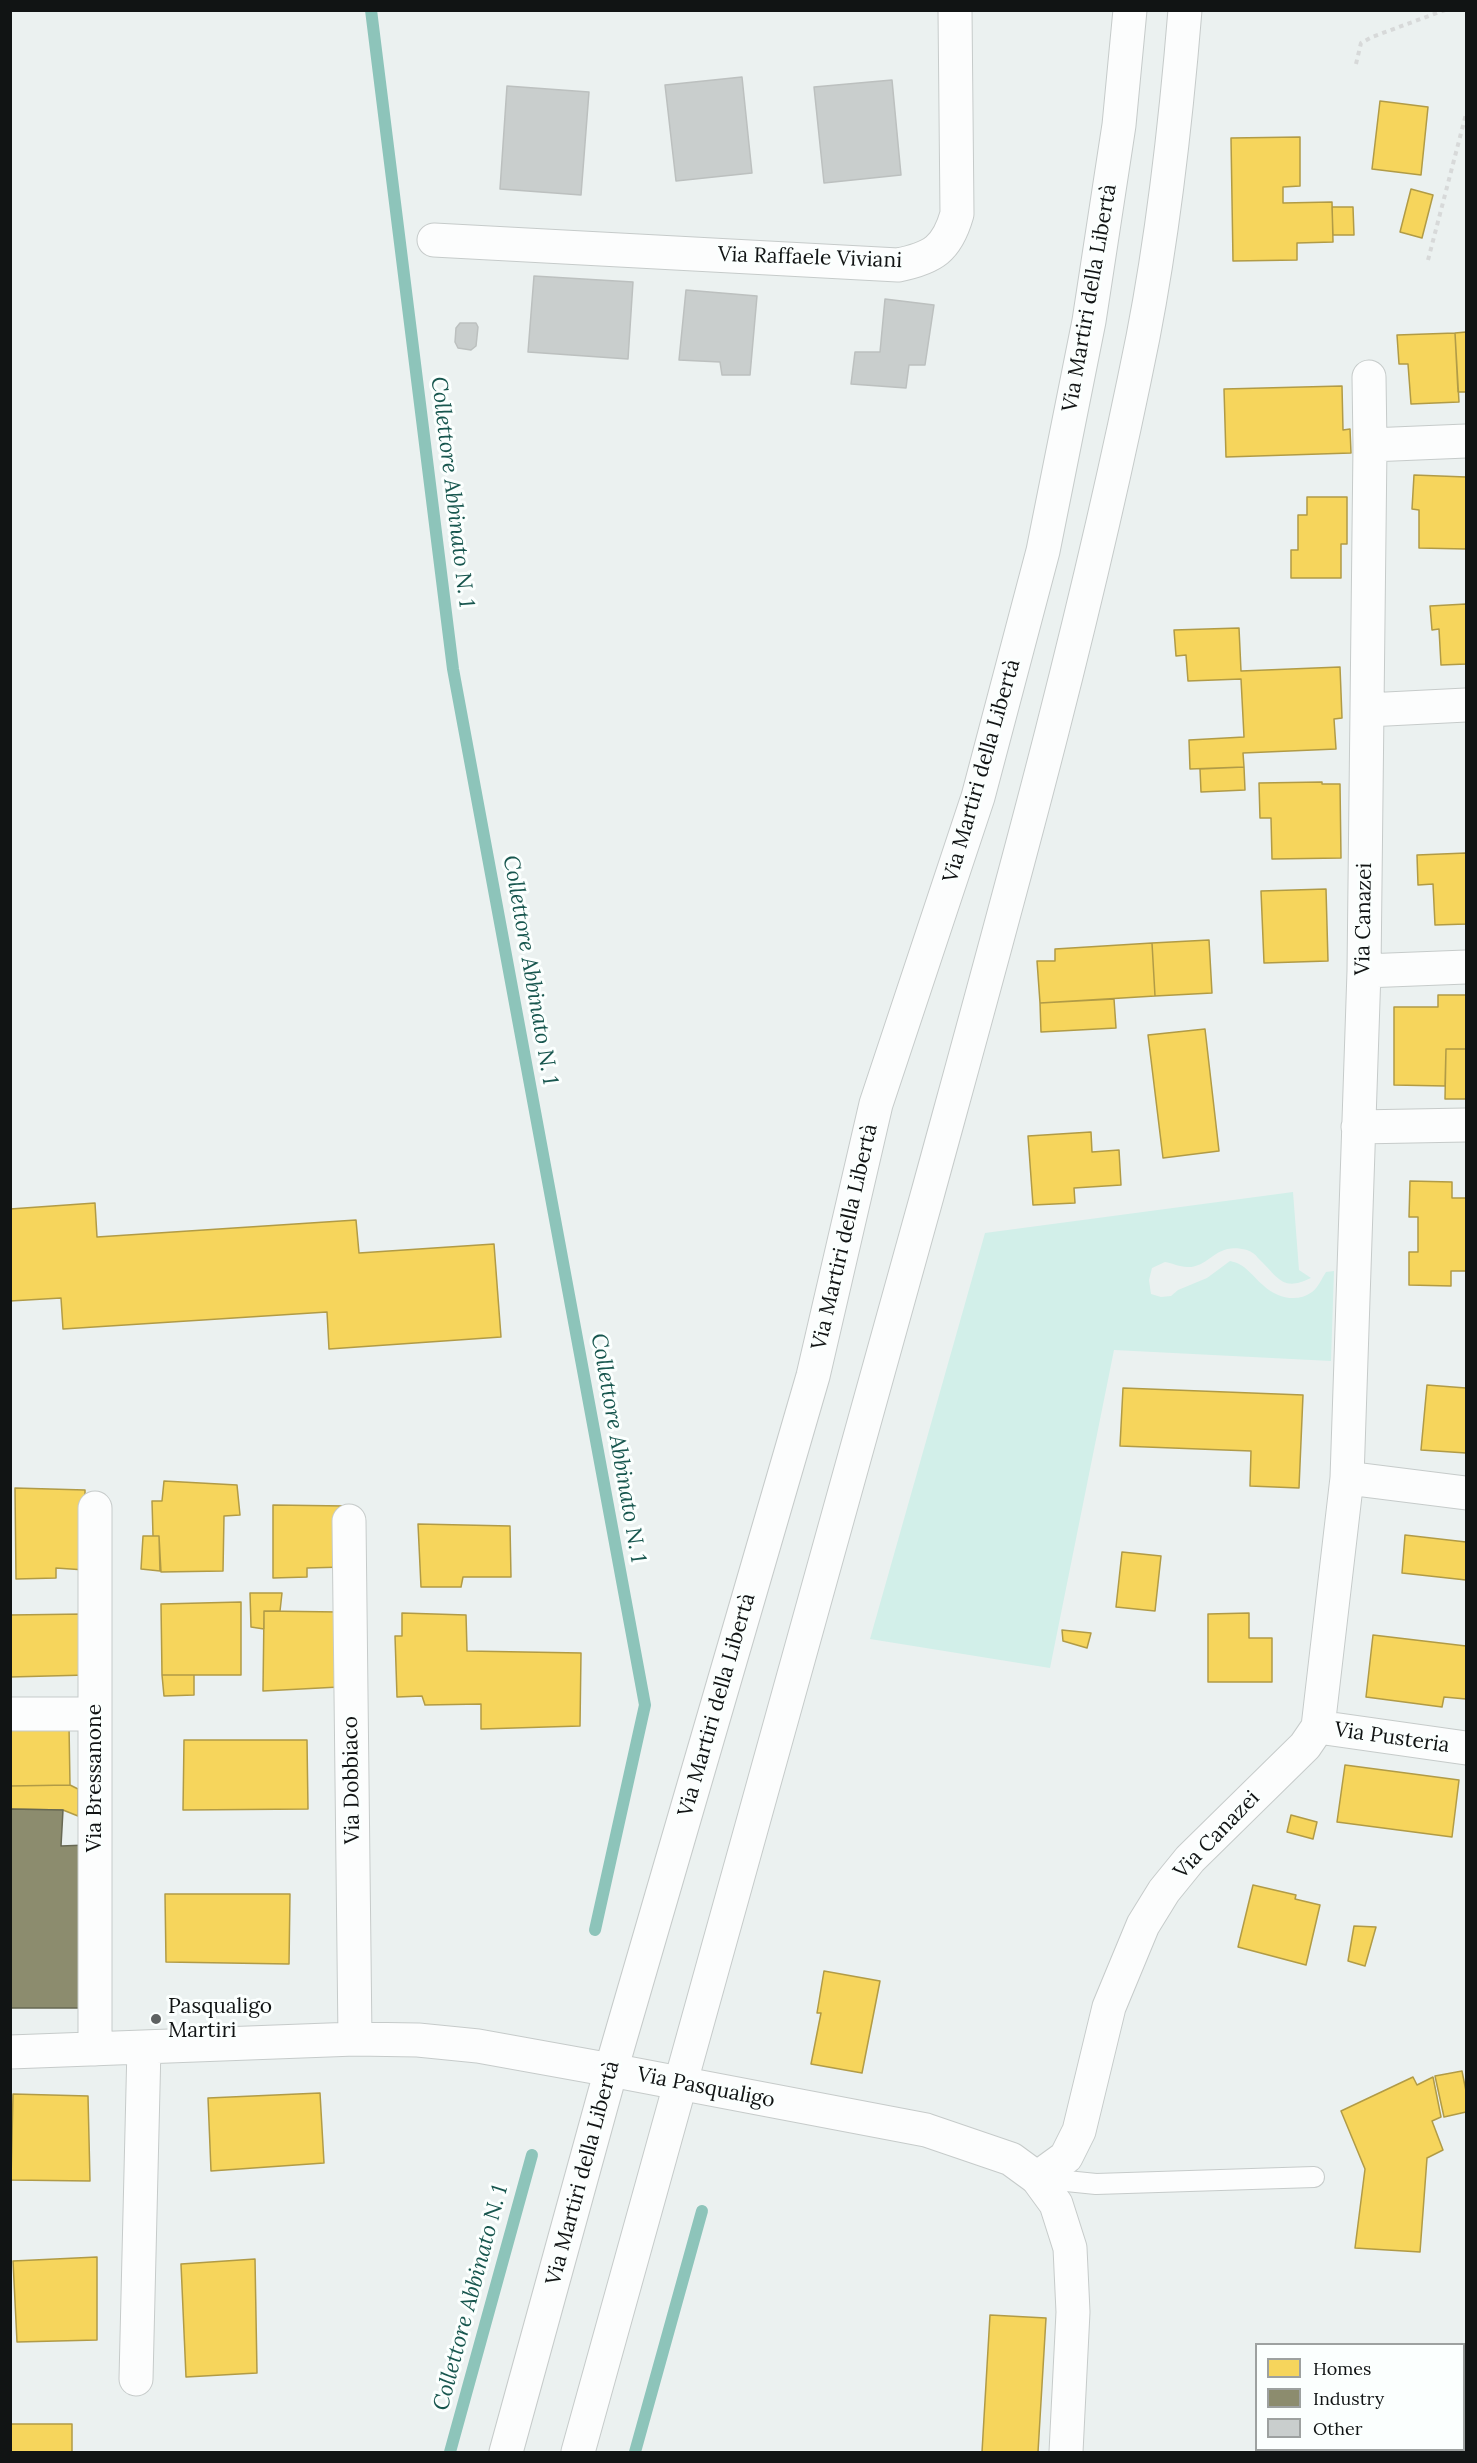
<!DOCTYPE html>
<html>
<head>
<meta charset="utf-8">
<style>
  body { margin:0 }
  #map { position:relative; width:1477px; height:2463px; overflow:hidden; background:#ebf1f0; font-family:Lora,serif }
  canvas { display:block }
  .frame { position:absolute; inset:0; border:12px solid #111414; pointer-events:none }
  .legend { position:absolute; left:1255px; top:2343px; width:210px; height:108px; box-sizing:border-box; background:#fbfffe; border:2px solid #9da1a0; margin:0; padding:8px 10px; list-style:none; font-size:18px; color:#111414 }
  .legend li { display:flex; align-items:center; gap:12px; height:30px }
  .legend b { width:30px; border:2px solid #9da1a0 }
</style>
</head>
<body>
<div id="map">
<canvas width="1477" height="2463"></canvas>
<div class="frame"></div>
<ul class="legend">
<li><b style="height:16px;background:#f6d55c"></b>Homes</li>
<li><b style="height:16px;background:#8c8c6e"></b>Industry</li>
<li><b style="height:16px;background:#c9cecd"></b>Other</li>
</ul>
</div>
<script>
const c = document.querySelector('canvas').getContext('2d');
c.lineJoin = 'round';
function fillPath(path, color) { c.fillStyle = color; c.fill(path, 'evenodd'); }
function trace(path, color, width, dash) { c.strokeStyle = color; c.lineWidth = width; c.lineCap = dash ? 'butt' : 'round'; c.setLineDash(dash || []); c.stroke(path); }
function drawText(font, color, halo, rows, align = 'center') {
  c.font = font + ' Lora,serif'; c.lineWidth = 6; c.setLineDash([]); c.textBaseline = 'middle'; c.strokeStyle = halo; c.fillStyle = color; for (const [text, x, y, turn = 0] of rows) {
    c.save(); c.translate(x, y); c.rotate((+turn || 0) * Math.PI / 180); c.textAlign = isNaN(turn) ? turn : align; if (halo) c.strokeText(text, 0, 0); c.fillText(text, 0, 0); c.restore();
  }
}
const green = new Path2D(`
  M1293,1192L1299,1270L1311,1278C1282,1292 1279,1278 1258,1258C1255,1254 1252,1252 1247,1250C1215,1241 1210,1268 1187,1267C1180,1267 1172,1263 1165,1262L1152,1268L1149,1280L1151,1294L1161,1297L1171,1296L1178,1290L1207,1278L1230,1261C1246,1264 1252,1276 1264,1286C1277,1298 1297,1303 1312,1292C1318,1288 1322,1278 1326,1272L1334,1271L1331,1361L1114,1350L1050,1668L870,1639L985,1233Z`);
const homes = new Path2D(`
  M1380,101L1428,107L1421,175L1372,169Z
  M1300,137V186L1283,187V203L1332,202L1333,242L1297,243V260L1233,261L1231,138Z
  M1411,189L1433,195L1422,238L1400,232Z
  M1332,207H1353L1354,235H1333Z
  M1466,332V392H1458L1455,333Z
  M1455,333L1459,402L1411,404L1408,364H1399L1397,335Z
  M1342,386L1343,430L1350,429L1351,453L1226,457L1224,389Z
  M1414,475L1466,477V549L1419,548V510L1412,509Z
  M1307,497H1347V544H1341V578H1291V550H1298V515H1307Z
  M1466,604V664L1441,665L1439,629L1432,630L1430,606Z
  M1239,628L1241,671L1340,667L1342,718L1334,719L1336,749L1243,753L1244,767L1190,769L1189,740L1244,737L1241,679L1188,681L1186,655L1176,656L1174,630Z
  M1244,767L1245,790L1201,792L1200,769Z
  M1322,782V784H1340L1341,858L1272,859L1271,818H1260L1259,783Z
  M1466,853V924L1435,925L1433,884L1418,885L1417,855Z
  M1326,889L1328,961L1264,963L1261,891Z
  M1209,940L1212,993L1155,996L1152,943Z
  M1152,943L1155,996L1040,1003L1037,961H1055V949Z
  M1438,995H1466V1049H1446L1445,1086L1394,1085V1007H1438Z
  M1114,999L1116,1028L1041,1032L1040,1003Z
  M1205,1029L1219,1151L1163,1158L1148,1035Z
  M1446,1049H1466V1099H1445Z
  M1091,1132L1092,1152L1119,1150L1121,1185L1074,1188L1075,1203L1033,1205L1028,1136Z
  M1410,1181L1452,1182V1198H1466V1271H1451V1286L1409,1285V1252H1418V1217H1409Z
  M95,1203L97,1237L356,1220L359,1253L494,1244L501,1337L329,1349L327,1312L63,1329L61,1298L10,1301V1209Z
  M1427,1385L1466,1388V1453L1421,1450Z
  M1123,1388L1303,1395L1299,1488L1250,1486L1251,1451L1120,1446Z
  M164,1481L237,1485L240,1515L224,1516L223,1571L161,1572L159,1536H153L152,1501H162Z
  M15,1488L85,1490V1570L56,1568V1578L16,1579Z
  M273,1505L345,1506L344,1567L307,1568V1577L273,1578Z
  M418,1524L510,1526L511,1577H463L461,1587H421Z
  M1405,1535L1466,1542V1580L1402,1573Z
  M143,1536H159L160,1571L141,1569Z
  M1122,1552L1161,1556L1155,1611L1116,1607Z
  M250,1593H282L280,1611H264V1629L251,1627Z
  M241,1602V1675H162L161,1604Z
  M264,1611L339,1612V1687L263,1691Z
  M402,1613L466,1615L467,1651L581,1653L580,1726L481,1729V1704L425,1705L422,1696L397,1697L395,1636H402Z
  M1249,1613V1638H1272V1682H1208V1614Z
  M85,1614L87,1675L10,1677V1615Z
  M1062,1630L1091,1633L1087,1648L1063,1641Z
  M1373,1635L1466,1646V1699L1444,1697L1442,1707L1366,1697Z
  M162,1675H194V1695L164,1696Z
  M10,1724L69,1725L70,1785L10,1786Z
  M184,1740H307L308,1809L183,1810Z
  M1345,1765L1459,1780L1452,1837L1337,1822Z
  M70,1785L78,1789V1816L63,1810L10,1809V1786Z
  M1291,1815L1317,1822L1313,1839L1287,1832Z
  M1253,1885L1296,1895L1295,1899L1320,1905L1306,1965L1238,1947Z
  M165,1894H290L289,1964L166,1962Z
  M1354,1926L1376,1927L1365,1966L1348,1961Z
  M824,1971L880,1981L862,2073L811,2064L821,2013H817Z
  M1462,2071L1466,2091V2112L1444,2117L1435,2076Z
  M1413,2077L1417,2085L1433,2077L1441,2117L1432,2121L1443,2150L1427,2158L1420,2252L1355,2248L1365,2169L1341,2111Z
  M320,2093L324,2163L211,2171L208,2098Z
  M13,2094L88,2096L90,2181L11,2180Z
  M97,2257V2340L17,2342L13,2261Z
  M255,2259L257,2373L186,2377L181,2264Z
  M990,2315L1046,2318L1038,2452H982Z
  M10,2424H72V2452H10Z`);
const industry = new Path2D(`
  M10,1809L63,1810L61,1846L87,1845L86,2008H10Z`);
const stream = new Path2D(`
  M371,10L453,669L645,1705L595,1930
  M450,2452L532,2155
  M635,2452L702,2211`);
const building = new Path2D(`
  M742,77L752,173L676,181L665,85Z
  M892,80L901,175L824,183L814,87Z
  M507,86L589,92L581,195L500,189Z
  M534,276L633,282L628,359L528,352Z
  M686,290L757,296L750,375H722L720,362L679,360Z
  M885,299L934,305L925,365H909L906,388L851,384L855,352H880Z
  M460,323H476L478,327L476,346L471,350L458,348L455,342L456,328Z`);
const path = new Path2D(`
  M1356,64L1361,43L1372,37L1445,10
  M1428,260L1466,114`);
const lane = new Path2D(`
  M1037,2178L1096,2184L1314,2177`);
const street = new Path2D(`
  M434,240L898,265C933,258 947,249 957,214L955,10
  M1369,377L1370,445
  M1367,710L1466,705
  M1364,971L1466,967
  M1358,1127L1466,1125
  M1347,1478L1466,1493
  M349,1521L355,2039
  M10,1714H95
  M1318,1727L1466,1748
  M95,2049V1508
  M10,2052L355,2039L418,2040L478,2046L611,2070
  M1037,2178L1066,2157L1079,2131L1109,2007L1143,1925L1164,1891L1190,1859L1305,1746L1318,1727L1347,1478L1364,971L1370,445L1466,441
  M136,2379L144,2047`);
const secondary = new Path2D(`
  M611,2070L926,2130L1011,2159L1037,2178L1056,2204L1070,2248L1073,2312L1066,2452`);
const primary = new Path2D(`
  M506,2452L611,2070L813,1376L876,1104L978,797L1043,551L1089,321L1119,125L1130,10
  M578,2452C697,2034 812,1615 927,1196C1005,911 1085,627 1143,337C1164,229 1176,120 1185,10`);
const markers = [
  [156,2019,6,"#5d6161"]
];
const streetNames = [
  ["Via Raffaele Viviani",810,258,2],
  ["Via Martiri della Libertà",1090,298,-80],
  ["Via Martiri della Libertà",982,771,-74],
  ["Via Canazei",1364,919,-89],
  ["Via Martiri della Libertà",845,1237,-77],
  ["Via Martiri della Libertà",717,1705,-74],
  ["Via Pusteria",1392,1738,8],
  ["Via Bressanone",95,1778,-90],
  ["Via Dobbiaco",352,1780,-91],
  ["Via Canazei",1217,1835,-46],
  ["Via Pasqualigo",706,2088,11],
  ["Via Martiri della Libertà",583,2173,-75]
];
const poiNames = [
  ["Pasqualigo",168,2007],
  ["Martiri",168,2031]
];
const waterNames = [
  ["Collettore Abbinato N. 1",452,492,83],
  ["Collettore Abbinato N. 1",530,970,80],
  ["Collettore Abbinato N. 1",618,1448,80],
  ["Collettore Abbinato N. 1",471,2298,-75]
];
fillPath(green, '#d2efe9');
fillPath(homes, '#f6d55c');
trace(homes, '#b19b46', 1.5);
fillPath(industry, '#8c8c6e');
trace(industry, '#676853', 1.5);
trace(stream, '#8dc4ba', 12);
fillPath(building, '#c9cecd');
trace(building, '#bcc0bf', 1.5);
trace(lane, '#c6cbca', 22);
trace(street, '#c6cbca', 35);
trace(secondary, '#c6cbca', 35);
trace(primary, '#c6cbca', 35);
trace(path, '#d7d9d9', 4, [4.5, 4.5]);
trace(lane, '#fcfdfd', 20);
trace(street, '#fcfdfd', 33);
trace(secondary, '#fcfdfd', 33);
trace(primary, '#fcfdfd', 33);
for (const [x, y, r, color] of markers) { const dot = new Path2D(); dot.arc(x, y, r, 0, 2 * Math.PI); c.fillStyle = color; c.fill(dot); trace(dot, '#fbfffe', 2); }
drawText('21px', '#111414', '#fbfffe', streetNames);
drawText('21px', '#111414', '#fbfffe', poiNames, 'left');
drawText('italic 22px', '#17564e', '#fbfffe', waterNames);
</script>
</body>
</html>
